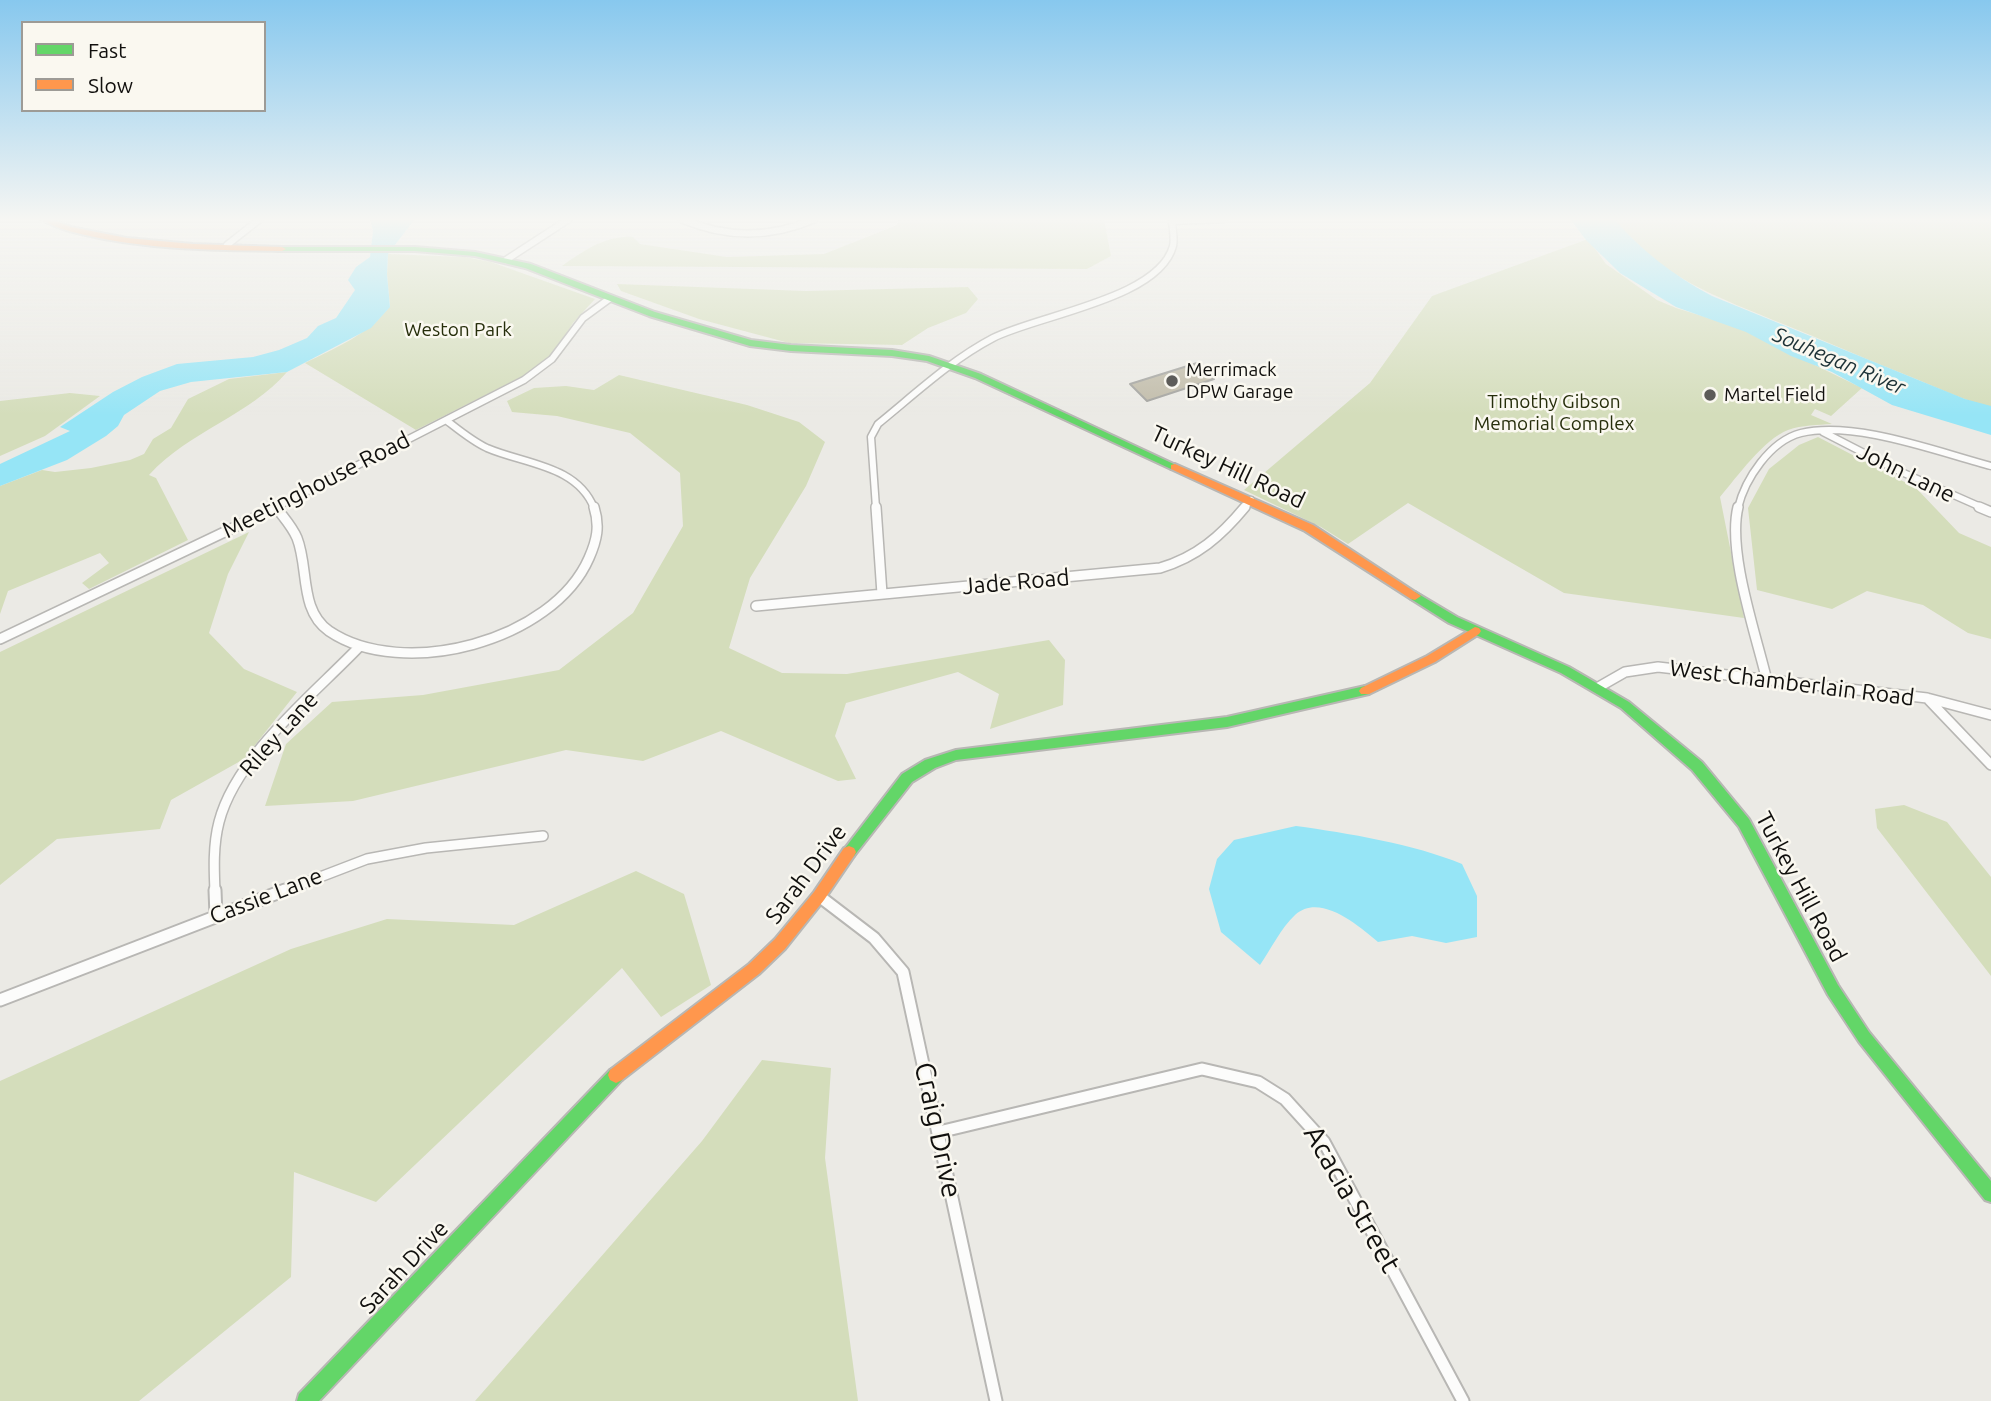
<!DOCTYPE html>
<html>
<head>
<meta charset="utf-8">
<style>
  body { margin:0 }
  #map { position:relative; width:1991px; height:1401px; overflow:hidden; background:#ebeae5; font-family:Ubuntu,sans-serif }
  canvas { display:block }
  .legend { position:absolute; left:21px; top:21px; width:245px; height:91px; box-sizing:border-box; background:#faf8f0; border:2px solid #9d9b96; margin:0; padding:9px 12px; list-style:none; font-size:21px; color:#11100e }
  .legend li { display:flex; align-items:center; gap:14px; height:35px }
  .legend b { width:35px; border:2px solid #9d9b96 }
</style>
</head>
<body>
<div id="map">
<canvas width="1991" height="1401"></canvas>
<ul class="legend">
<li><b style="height:9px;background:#63d668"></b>Fast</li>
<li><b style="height:9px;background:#ff974d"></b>Slow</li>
</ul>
</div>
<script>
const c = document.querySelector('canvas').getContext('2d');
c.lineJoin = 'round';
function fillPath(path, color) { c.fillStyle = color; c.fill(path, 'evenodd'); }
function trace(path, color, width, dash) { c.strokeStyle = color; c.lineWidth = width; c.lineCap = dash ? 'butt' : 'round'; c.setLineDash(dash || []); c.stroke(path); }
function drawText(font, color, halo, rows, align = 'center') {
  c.font = font + ' Ubuntu,sans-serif'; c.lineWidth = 5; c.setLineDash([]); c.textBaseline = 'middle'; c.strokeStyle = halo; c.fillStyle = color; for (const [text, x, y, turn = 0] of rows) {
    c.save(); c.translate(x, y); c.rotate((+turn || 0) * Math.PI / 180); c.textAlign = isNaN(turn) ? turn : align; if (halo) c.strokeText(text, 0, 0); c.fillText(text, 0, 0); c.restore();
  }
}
const green = new Path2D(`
  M899,219H1104L1111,256L1087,269L562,266C583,251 606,235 633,237L640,244L727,257L824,254L897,225Z
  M1614,219H1991V407C1958,399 1928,383 1896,371C1858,356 1821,339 1783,324C1720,298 1656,276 1614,219Z
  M1588,239L1606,264L1657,300L1676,308L1735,326L1862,388L1831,416L1815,409L1811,415L1832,424C1818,425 1802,425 1788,430C1764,439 1737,477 1720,497L1744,618L1564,593L1408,503L1348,544L1321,527L1244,490L1370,383L1432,296Z
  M388,254L465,257L491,262L595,299L573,323L554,353L537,369L416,430L305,363C337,347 368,335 390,306L387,274Z
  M617,284L806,291L968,287L978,299L966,313L928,328L902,345L789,343L699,319L621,291Z
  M287,372C249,416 189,431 149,475L156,478L188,540L89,589L82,583L109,563L100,553L8,591L0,614V486L42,470L55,472L91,468L130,460L144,454L153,439L171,428L188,399L229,379Z
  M619,375L747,405L799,422L825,442L806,486L750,578L729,648L782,673L847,674L1049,640L1065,660L1063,705L990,729L999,694L958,672L846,703L835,736L856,779L838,781L721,731L643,761L566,750L353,801L265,806L286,744L332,702L423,695L559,670L633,613L683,526L680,473L630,433L557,416L512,412L507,401L534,388L566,386L594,390Z
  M70,393L100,396L45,436L0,456V401Z
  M1818,437L1916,488L1959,533L1991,547V639L1968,633L1923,605L1867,591L1832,609L1757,590L1748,508L1769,469L1799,445Z
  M249,532L228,574L209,633L244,669L297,692L244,759L171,800L160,829L57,839L0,885V652Z
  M1904,805L1947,822L1991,877V976L1877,828L1875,809Z
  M636,871L684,894L711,985L661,1017L622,968L376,1202L294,1172L291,1277L139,1401H0V1081L291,949L387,919L514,925Z
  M762,1060L831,1068L825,1158L858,1401H475L702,1141Z`);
const water = new Path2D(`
  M370,219H415L388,254L387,274L390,307L371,328L287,372L191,382L160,391L124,415L118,426L106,436L67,460L0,486V464L70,431L60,427L113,392L142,377L177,364L253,357L279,350L307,338L318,326L336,318L355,290L348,280L356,267L370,257L373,231Z
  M1570,219H1614C1642,251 1674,276 1712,296L1965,399L1991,406V435L1892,405L1832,372L1791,356L1746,332L1676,307L1620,273L1586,240Z
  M1296,826C1347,833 1414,844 1462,864L1477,896V937L1446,943L1412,936L1378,942C1359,926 1320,892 1295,915C1281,928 1271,949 1260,965L1221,932L1209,889L1217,859L1234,840Z`);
const building = new Path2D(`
  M1197,363L1214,379L1147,401L1130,384Z`);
const streetFar2 = new Path2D(`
  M681,219C725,238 771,238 815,219
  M1173,221L1224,219
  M227,245L260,219
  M506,260L569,219
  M446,420C459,430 472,441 487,448C524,464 577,465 594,508
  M1823,432L1897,470L1983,508
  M274,508L524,380L552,359L583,318L609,299
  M876,508L871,437L878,424C915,394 951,360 993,338C1038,315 1159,299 1173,246C1175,238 1172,227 1172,219
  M1244,508L1251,500
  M1738,508C1745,479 1770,441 1801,433C1854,420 1938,452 1991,466`);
const streetFar1 = new Path2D(`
  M276,507C283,517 292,526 297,538C309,568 299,610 329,631C403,681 553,641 589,558C597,540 600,526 594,507
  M876,507L882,594
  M1738,507C1727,552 1756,634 1767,681
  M1979,507L1991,512
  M756,606L1160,568C1197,557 1221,536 1245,507
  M0,639L277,507
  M1597,688L1625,672L1658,667L1927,698L1991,715
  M1927,698L1991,765
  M215,892C214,869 213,845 219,822C236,756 313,695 359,647
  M281,892L367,859L426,848L543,836`);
const street = new Path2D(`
  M215,890L216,916
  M819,896L874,938L903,972L996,1401
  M0,1000L285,890
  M939,1132L1202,1069L1258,1082L1285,1099L1324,1142L1463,1401`);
const fast = new Path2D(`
  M279,247H415L475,252L531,264L655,312L751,340L791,345L892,350L929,356L981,374L1180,467L1179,469H1171L975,378L927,361L892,356L791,351L750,346L649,316L525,268L475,256L415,251H282L278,249Z
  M1415,592L1457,617L1569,667L1629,702L1702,762L1749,819L1838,985L1869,1032L1991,1181V1202L1985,1200L1859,1042L1828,995L1739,827L1692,770L1621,708L1561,673L1449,623L1411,599L1409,596Z
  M1365,686L1369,688L1371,691L1369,694L1227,727L956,760L935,768L912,782L854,856L849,858L844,856L842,852L902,774L925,760L956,750L1227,717Z
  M616,1067L622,1070L624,1075L622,1080L319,1401H297L299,1394L610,1070Z`);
const slow = new Path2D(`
  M41,219H51L71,227L127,238L193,244L282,247L286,249L282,251C215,250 147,250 81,234C68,231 53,227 41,219Z
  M1175,464L1313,525L1421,596L1415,600L1411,599L1305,531L1171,469V465Z
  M1475,627L1479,628L1481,631L1479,634L1435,662L1369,694H1361L1359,691L1361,688L1427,656Z
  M849,846L854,848L856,852L854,856L824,900L785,949L759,974L622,1080L616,1083L610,1080L608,1075L610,1070L749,964L775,939L814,892L844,848Z`);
const markers = [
  [1172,381,7,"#5d5c59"],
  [1710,395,7,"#5d5c59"]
];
const farParknames = [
  ["Weston Park",458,330],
  ["Timothy Gibson",1554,402],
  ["Memorial Complex",1554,424]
];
const farPoinames = [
  ["Merrimack",1186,370],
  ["DPW Garage",1186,392],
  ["Martel Field",1724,395]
];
const farWaternames = [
  ["Souhegan River",1839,361,23]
];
const streetNames = [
  ["Turkey Hill Road",1228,467,25],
  ["John Lane",1906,473,26],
  ["Meetinghouse Road",316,485,-27],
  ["Jade Road",1016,582,-5],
  ["West Chamberlain Road",1792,683,7],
  ["Riley Lane",279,734,-48],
  ["Sarah Drive",806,874,-53],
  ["Turkey Hill Road",1801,887,62],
  ["Cassie Lane",266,896,-21],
  ["Sarah Drive",404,1267,-47]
];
const nearStreetnames = [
  ["Craig Drive",938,1130,78],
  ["Acacia Street",1352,1199,60]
];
fillPath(green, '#d4ddbb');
fillPath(water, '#96e5f6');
fillPath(building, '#c1bcaa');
trace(building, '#a4a4a0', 2);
trace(streetFar2, '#b8b7b4', 9);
trace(streetFar1, '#b8b7b4', 12);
trace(street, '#b8b7b4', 15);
trace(fast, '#b8b7b4', 4);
trace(slow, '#b8b7b4', 4);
trace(streetFar2, '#fcfcfb', 6);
trace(streetFar1, '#fcfcfb', 9);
trace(street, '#fcfcfb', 11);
fillPath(fast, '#63d668');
fillPath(slow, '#ff974d');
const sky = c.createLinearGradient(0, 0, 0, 415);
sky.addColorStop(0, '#87c8ee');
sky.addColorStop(0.53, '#f6f6f3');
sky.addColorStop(1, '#f6f6f300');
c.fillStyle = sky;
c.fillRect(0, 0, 1991, 415);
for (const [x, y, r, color] of markers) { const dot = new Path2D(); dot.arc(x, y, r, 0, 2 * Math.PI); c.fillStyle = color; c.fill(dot); trace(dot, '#faf8f0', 2.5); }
drawText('19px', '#262e0b', '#faf8f0', farParknames);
drawText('19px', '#11100e', '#faf8f0', farPoinames, 'left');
drawText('italic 21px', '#1d3237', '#faf8f0', farWaternames);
drawText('23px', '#11100e', '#faf8f0', streetNames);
drawText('28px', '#11100e', '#faf8f0', nearStreetnames);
</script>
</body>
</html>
